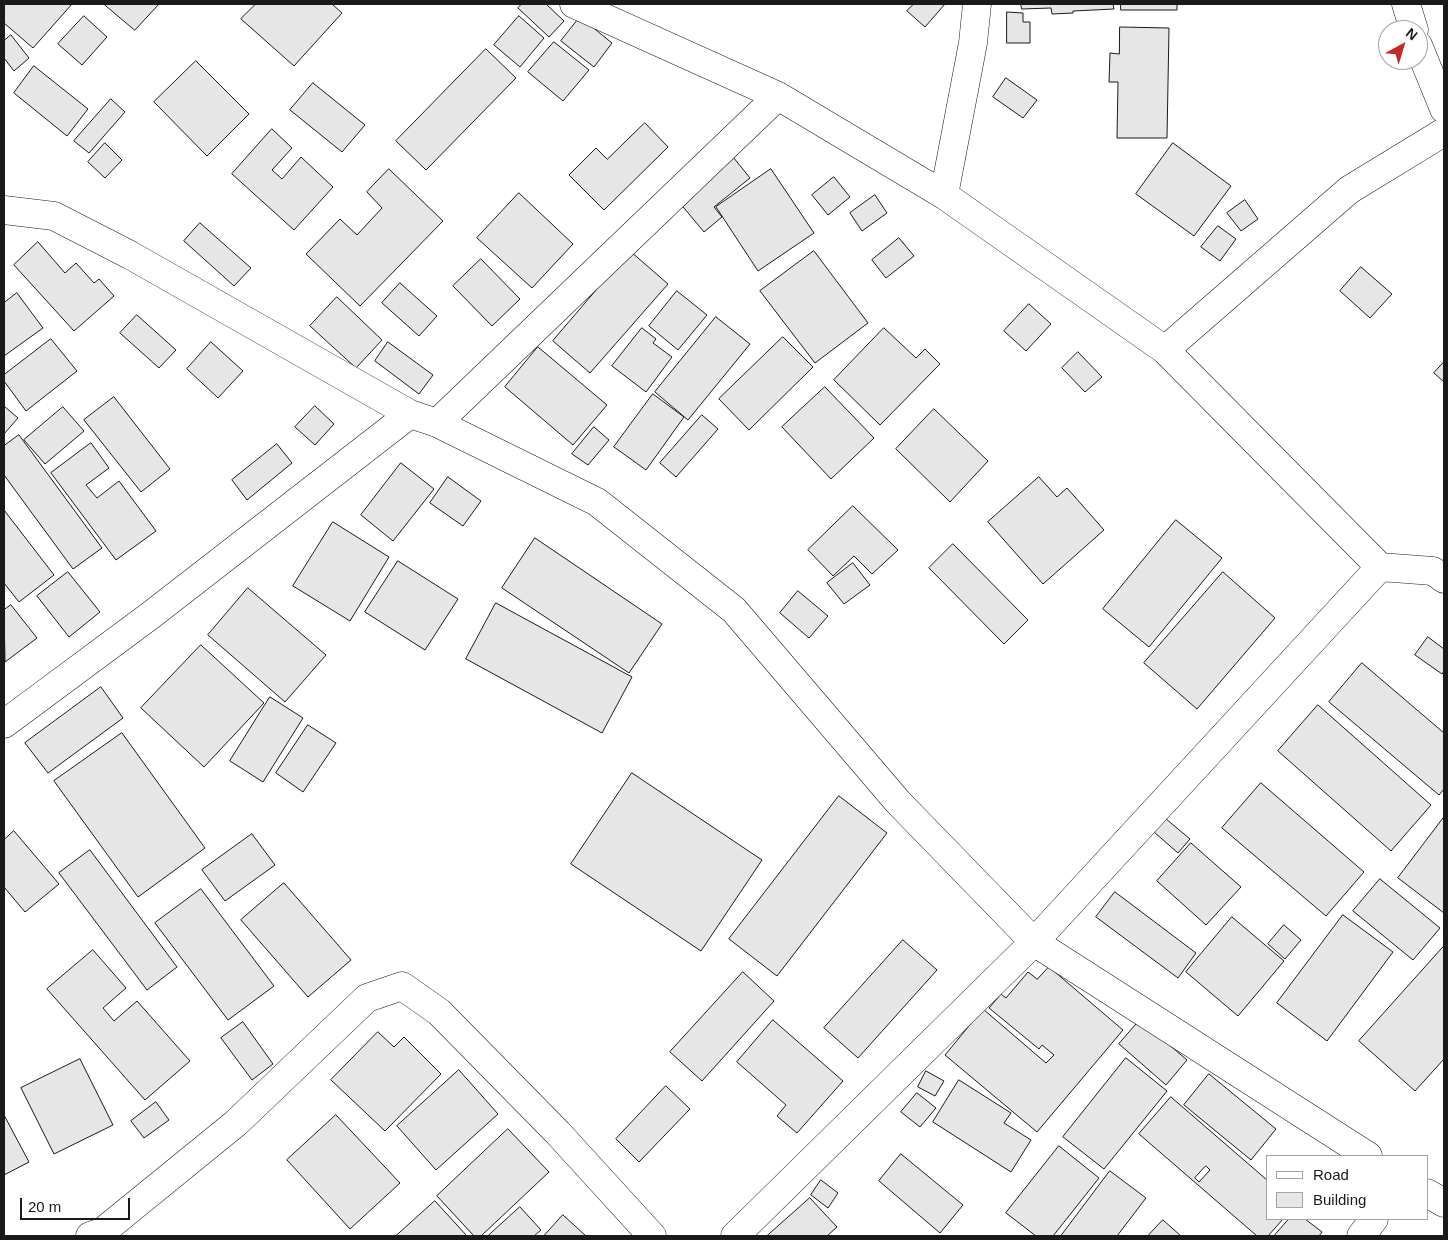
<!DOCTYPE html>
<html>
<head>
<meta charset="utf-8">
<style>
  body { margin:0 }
  #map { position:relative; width:1448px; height:1240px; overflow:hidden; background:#fff; font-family:Arial,sans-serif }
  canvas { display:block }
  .frame { position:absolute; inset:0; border:5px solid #1a1a1a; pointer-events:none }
  .legend { position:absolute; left:1266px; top:1155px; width:162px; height:65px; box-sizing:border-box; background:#fff; border:1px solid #a3a3a3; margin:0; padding:6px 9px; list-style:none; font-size:15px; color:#1a1a1a }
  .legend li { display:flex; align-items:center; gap:10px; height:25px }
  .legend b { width:25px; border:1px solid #a3a3a3 }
  .north { position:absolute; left:1378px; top:20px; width:50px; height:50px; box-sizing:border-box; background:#fff; border:1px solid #a3a3a3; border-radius:50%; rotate:39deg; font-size:14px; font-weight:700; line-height:20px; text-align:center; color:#1a1a1a }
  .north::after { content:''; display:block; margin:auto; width:18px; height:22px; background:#c62828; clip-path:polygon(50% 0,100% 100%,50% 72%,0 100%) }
  .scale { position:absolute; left:20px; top:1198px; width:110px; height:22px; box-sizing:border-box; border:2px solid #1a1a1a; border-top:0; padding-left:6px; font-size:15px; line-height:18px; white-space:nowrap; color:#1a1a1a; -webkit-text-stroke:4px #fff; paint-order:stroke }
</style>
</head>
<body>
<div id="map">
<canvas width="1448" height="1240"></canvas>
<div class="frame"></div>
<ul class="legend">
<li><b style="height:6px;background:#fff"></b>Road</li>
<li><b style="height:14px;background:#e6e6e6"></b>Building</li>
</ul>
<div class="north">N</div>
<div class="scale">20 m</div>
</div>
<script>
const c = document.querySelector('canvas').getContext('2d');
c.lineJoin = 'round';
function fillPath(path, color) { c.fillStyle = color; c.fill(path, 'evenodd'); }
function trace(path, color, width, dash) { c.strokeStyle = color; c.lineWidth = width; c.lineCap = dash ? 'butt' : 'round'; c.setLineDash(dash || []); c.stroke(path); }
const building = new Path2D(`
  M4,4H72L33,48L4,23Z
  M104,4H159L135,30Z
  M256,4H332L342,13L294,66L241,19Z
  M522,4H546L564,21L549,37L518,8Z
  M914,4H945L925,27L907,11Z
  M1021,4H1113L1114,9L1073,11V13L1052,14L1051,8L1022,9Z
  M1121,4H1177V10H1121Z
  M1007,12L1023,13V22H1030V43H1007Z
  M84,16L107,37L82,65L58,44Z
  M519,16L544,38L520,67L494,45Z
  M580,17L612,43L594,67L561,41Z
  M1120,27L1169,28L1167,138H1117L1118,82H1109L1110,53L1119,54Z
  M11,35L29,58L14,71L4,58V41Z
  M554,42L589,70L563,101L528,72Z
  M486,49L516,78L426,170L396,141Z
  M196,61L249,114L207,156L154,102Z
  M34,66L88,109L67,136L14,93Z
  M1006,78L1037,100L1023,118L993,97Z
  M313,83L365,125L342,152L290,110Z
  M111,99L125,112L89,153L74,141Z
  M645,123L668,147L604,210L569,175L596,148L607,159Z
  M272,129L292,148L272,170L282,179L301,157L333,187L294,230L232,174Z
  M105,143L122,160L105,178L88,162Z
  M1173,143L1231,186L1194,236L1136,194Z
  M733,157L750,178L714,207L722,217L704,232L679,202Z
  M389,169L443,221L360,306L306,254L340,219L357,235L382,208L367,192Z
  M771,169L814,233L758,271L716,207Z
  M834,177L850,197L828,215L812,195Z
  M519,193L573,244L532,288L477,238Z
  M875,195L887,213L862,231L850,213Z
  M1245,200L1258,219L1241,231L1227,213Z
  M200,223L251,268L234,286L184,241Z
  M1218,226L1236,239L1220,261L1201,247Z
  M899,238L914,256L886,278L872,260Z
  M38,242L65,273L76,263L94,283L99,279L114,296L74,331L14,265Z
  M630,251L668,284L590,373L553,341Z
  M814,251L868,323L815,363L760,291Z
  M481,259L520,299L492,326L453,286Z
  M1361,267L1392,294L1370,318L1340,291Z
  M400,283L437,316L419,336L382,303Z
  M677,291L707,315L678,350L649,326Z
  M17,293L43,328L4,356V303Z
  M337,297L382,340L356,368L310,326Z
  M1029,304L1051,324L1026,351L1004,331Z
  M137,315L176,350L159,368L120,333Z
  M716,317L750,344L688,420L655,392Z
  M642,328L656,339L653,343L672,357L646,392L612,366Z
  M884,328L916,358L925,349L940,364L880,425L834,380Z
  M783,337L813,367L749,430L719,399Z
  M51,339L77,371L26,411L4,381V375Z
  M211,342L243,371L218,398L187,369Z
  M388,342L433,375L419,394L375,361Z
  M538,347L607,405L573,445L505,387Z
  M1078,352L1102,377L1085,392L1062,368Z
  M1444,362V382L1434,373Z
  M825,387L874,438L831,479L782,427Z
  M653,394L684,417L646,470L614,447Z
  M114,397L170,469L141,492L84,420Z
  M4,406L18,418L4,434Z
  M315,406L334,424L315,445L295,427Z
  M63,407L84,431L45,464L24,440Z
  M934,409L988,461L950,502L896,449Z
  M702,415L718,429L676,477L660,463Z
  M594,427L609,440L588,465L572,454Z
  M19,435L102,548L73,569L4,475V446Z
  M91,443L109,468L86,485L97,498L119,481L156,531L116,560L51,473Z
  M277,444L292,463L247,500L232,480Z
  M401,463L434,489L393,541L361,515Z
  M448,477L481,501L463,526L430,503Z
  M1039,477L1057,497L1067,488L1104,530L1043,584L988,522Z
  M853,506L898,550L872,574L854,556L833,576L808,550Z
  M4,510L54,575L19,602L4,583Z
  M1176,520L1222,558L1149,647L1103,609Z
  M333,522L389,557L350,621L293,586Z
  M535,538L662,624L629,673L502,588Z
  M953,544L1028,620L1004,644L929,568Z
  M398,561L458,599L425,650L365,612Z
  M853,563L870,585L844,604L827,583Z
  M68,572L100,612L69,637L37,596Z
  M1223,572L1275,618L1197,709L1144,663Z
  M248,588L326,655L285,702L208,635Z
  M798,591L828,616L809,638L780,613Z
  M496,603L632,677L602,733L466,659Z
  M11,605L37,638L5,662L4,610Z
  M1428,637L1444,649V671L1442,674L1415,655Z
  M201,645L264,703L204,767L141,708Z
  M1362,663L1444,733V789L1439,795L1329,702Z
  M101,687L123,718L48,773L25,743Z
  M270,697L303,718L263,782L230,761Z
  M1318,705L1431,805L1391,851L1278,751Z
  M308,725L336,743L303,792L276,773Z
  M122,733L205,848L138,897L54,781Z
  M632,773L762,860L701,951L571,864Z
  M1261,783L1364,872L1326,916L1222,828Z
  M839,796L887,833L777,976L729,939Z
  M1444,817V913L1398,878Z
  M1165,818L1190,839L1178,853L1154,832Z
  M14,831L59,884L25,912L4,887V840Z
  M252,834L275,865L225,901L202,870Z
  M1191,843L1241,887L1206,925L1157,881Z
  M90,850L177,967L147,990L59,873Z
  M1380,879L1440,928L1413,960L1353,911Z
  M284,883L351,960L308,997L241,920Z
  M201,889L274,986L228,1020L155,923Z
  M1115,892L1196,953L1178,978L1096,917Z
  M1343,915L1393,952L1327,1041L1277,1003Z
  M1232,917L1284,961L1238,1016L1186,972Z
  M1284,925L1301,940L1285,959L1268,944Z
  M903,940L937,970L858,1058L824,1028Z
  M1444,946V1059L1415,1091L1359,1041Z
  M93,950L126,988L103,1008L114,1021L137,1001L190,1061L145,1100L47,989Z
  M1049,967L1123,1030L1037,1132L945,1055L983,1009L1046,1063L1054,1055L1042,1045L1039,1049L989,1008L1001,994L1006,998L1028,972L1037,979Z
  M743,972L774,1001L702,1081L670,1052Z
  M773,1020L843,1081L797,1133L777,1116L786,1105L737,1062Z
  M1140,1020L1187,1060L1166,1085L1119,1044Z
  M243,1022L273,1064L252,1080L221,1038Z
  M378,1032L394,1047L404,1037L441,1074L385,1131L331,1080Z
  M1126,1058L1167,1091L1104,1169L1063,1137Z
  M80,1059L113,1125L54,1154L21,1088Z
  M459,1070L498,1114L436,1170L397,1126Z
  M926,1071L944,1081L935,1096L918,1087Z
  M1209,1074L1276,1129L1251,1160L1184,1105Z
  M959,1080L1011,1113L1004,1123L1031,1140L1011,1172L933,1122Z
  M666,1086L690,1109L639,1162L616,1139Z
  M917,1093L936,1108L920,1127L901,1112Z
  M1171,1097L1267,1180V1219H1283L1268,1236H1257L1139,1134ZM1206,1166L1210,1170L1199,1182L1195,1178Z
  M156,1102L169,1120L144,1138L131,1121Z
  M4,1115L29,1162L4,1175Z
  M336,1115L400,1183L350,1229L287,1160Z
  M508,1129L549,1172L481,1236H474L437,1196Z
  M1059,1146L1099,1178L1053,1236H1036L1006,1213Z
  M901,1154L963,1205L940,1233L879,1181Z
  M1110,1171L1146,1198L1117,1236H1061Z
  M821,1180L838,1193L828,1208L811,1195Z
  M810,1198L837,1227L827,1236H767Z
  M435,1201L467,1236H396Z
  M520,1207L541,1230L534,1236H488Z
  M563,1215L586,1236H544Z
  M1289,1219H1305L1322,1232L1319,1236H1274Z
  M1163,1220L1181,1236H1148Z`);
const street = new Path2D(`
  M574,4L778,96L944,195L1165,350L1380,567L1433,571L1444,579
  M1406,4L1414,30
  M1418,45L1444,109
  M944,195L973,43L977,4
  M4,210L54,216L130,255L410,414L437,423L597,502L734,610L898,802L1034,942L1368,1156
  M1165,350L1349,190L1444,132
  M437,423L778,96
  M4,724L151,615L410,414
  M1427,1193L1444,1203
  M90,1236L102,1232L236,1123L367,998L402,986L439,1012L558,1133L652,1236
  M735,1236L1034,942L1380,567
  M1361,1236L1374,1219`);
fillPath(building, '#e6e6e6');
trace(building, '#1a1a1a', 1);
trace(street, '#1a1a1a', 29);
trace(street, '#fff', 28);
</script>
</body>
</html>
